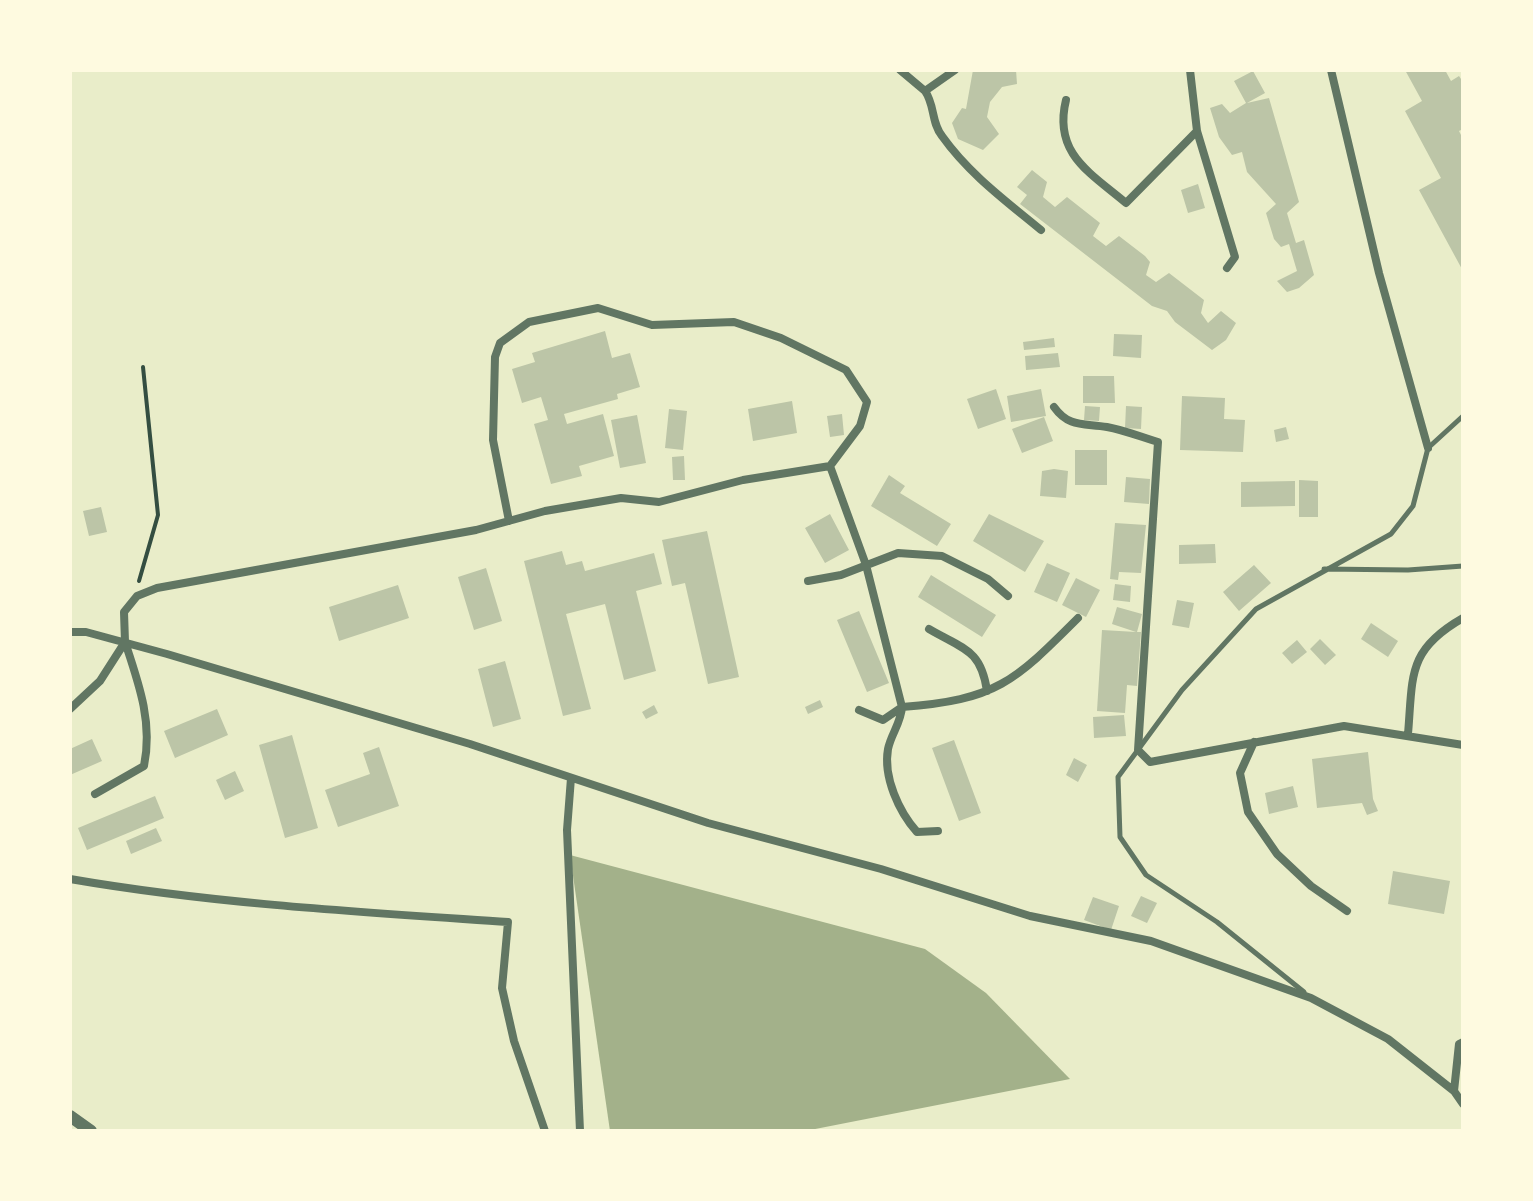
<!DOCTYPE html>
<html>
<head>
<meta charset="utf-8">
<style>
  body { margin:0 }
  #map { position:relative; width:1533px; height:1201px; overflow:hidden; background:#e9edc9; font-family:"Space Grotesk",sans-serif }
  canvas { display:block }
  .frame { position:absolute; inset:0; border:72px solid #fefae0; pointer-events:none }
</style>
</head>
<body>
<div id="map">
<canvas width="1533" height="1201"></canvas>
<div class="frame"></div>
</div>
<script>
const c = document.querySelector('canvas').getContext('2d');
c.lineJoin = 'round';
function fillPath(path, color) { c.fillStyle = color; c.fill(path, 'evenodd'); }
function trace(path, color, width, dash) { c.strokeStyle = color; c.lineWidth = width; c.lineCap = dash ? 'butt' : 'round'; c.setLineDash(dash || []); c.stroke(path); }
const water = new Path2D(`
  M570,855L925,949L986,993L1070,1079L805,1131H610Z`);
const building = new Path2D(`
  M973,70H1016L1017,84L1002,87L990,102L987,117L999,134L983,150L958,139L952,123L962,108L966,109Z
  M1405,70H1445L1451,81L1459,76L1463,82V129L1459,131L1463,139V271L1419,190L1441,178L1405,111L1422,101Z
  M1253,71L1265,93L1247,103L1269,98L1299,202L1287,213L1296,243L1304,240L1314,275L1299,288L1287,292L1277,281L1297,271L1289,244L1281,247L1274,239L1266,213L1276,204L1247,172L1242,152L1232,155L1219,137L1210,108L1222,104L1230,113L1246,103L1234,81Z
  M1032,170L1047,182L1043,197L1055,207L1067,197L1100,223L1093,236L1106,246L1119,236L1145,256L1150,262L1146,275L1156,282L1169,273L1204,300L1201,313L1208,323L1221,311L1236,323L1226,340L1212,350L1175,322L1167,311L1152,306L1020,204L1027,195L1017,187Z
  M1198,184L1205,208L1188,213L1181,190Z
  M605,331L612,358L630,353L640,387L617,394L618,399L564,414L567,424L603,414L614,456L579,466L582,476L551,484L534,424L548,420L541,397L522,403L512,369L535,362L532,353Z
  M1114,334L1142,335L1141,358L1113,356Z
  M1054,338L1055,347L1024,350L1023,342Z
  M1058,353L1060,367L1026,370L1025,356Z
  M1083,376H1114L1115,403H1083Z
  M996,389L1006,419L978,429L967,399Z
  M1041,389L1046,416L1011,422L1007,396Z
  M1182,396L1225,398L1224,419L1245,420L1243,452L1180,450Z
  M792,401L797,433L753,441L748,409Z
  M1085,406L1100,407L1099,421L1084,420Z
  M1126,406L1142,407L1141,429L1125,428Z
  M669,409L687,411L683,450L665,448Z
  M842,414L844,435L830,437L827,416Z
  M637,415L646,463L620,468L611,420Z
  M1044,417L1053,441L1022,453L1012,429Z
  M1286,427L1289,439L1276,442L1274,430Z
  M1075,450H1107V485H1075Z
  M684,456L685,480H673L672,457Z
  M1054,469L1068,471L1066,498L1040,496L1042,471Z
  M889,475L905,486L900,493L951,524L937,546L871,506Z
  M1126,477L1150,479L1149,504L1124,502Z
  M1299,480L1318,481V517H1299Z
  M1295,481V506L1241,507V482Z
  M101,507L107,532L89,536L83,511Z
  M830,514L849,550L825,563L805,528Z
  M989,514L1044,541L1025,572L973,541Z
  M1115,523L1146,525L1141,573L1119,572L1118,580L1110,579Z
  M707,531L739,677L708,684L685,583L672,586L662,540Z
  M1215,544L1216,563L1179,564V545Z
  M562,551L566,565L582,561L585,571L654,553L662,584L636,591L656,671L624,680L605,604L566,614L591,709L563,716L524,561Z
  M1047,563L1070,573L1057,602L1034,592Z
  M1254,565L1271,583L1239,611L1223,592Z
  M486,568L502,621L474,630L458,577Z
  M931,575L996,615L982,637L918,597Z
  M1076,578L1100,590L1086,617L1062,605Z
  M1115,584L1131,586L1130,602L1113,600Z
  M398,585L409,618L339,641L329,607Z
  M1177,600L1194,603L1189,628L1172,625Z
  M1117,607L1142,614L1137,632H1141L1137,686L1127,685L1125,713L1097,711L1102,630L1136,632L1112,624Z
  M859,611L889,683L867,692L837,620Z
  M1371,623L1398,641L1388,657L1361,639Z
  M1320,639L1336,655L1325,665L1310,649Z
  M1297,640L1307,652L1292,664L1282,653Z
  M505,661L521,719L493,727L478,669Z
  M820,700L823,707L808,714L805,707Z
  M654,705L658,713L646,719L642,712Z
  M217,709L228,735L175,758L164,731Z
  M1124,715L1126,736L1094,738L1093,717Z
  M292,735L318,828L285,838L259,745Z
  M92,739L102,761L70,775V749Z
  M954,740L981,813L959,821L932,748Z
  M379,747L399,806L338,827L325,790L370,774L363,753Z
  M1368,752L1373,799L1378,811L1367,815L1362,803L1317,808L1312,759Z
  M1074,758L1087,765L1078,782L1066,775Z
  M235,771L244,791L225,800L216,780Z
  M1293,786L1298,807L1269,814L1265,793Z
  M155,796L164,818L87,850L78,828Z
  M156,828L162,841L131,854L126,841Z
  M1393,871L1450,881L1444,914L1388,904Z
  M1141,896L1157,903L1147,923L1131,916Z
  M1093,897L1119,906L1111,930L1084,920Z`);
const path = new Path2D(`
  M139,581L158,515L143,367`);
const service = new Path2D(`
  M1324,569L1408,570L1463,566
  M1304,992L1217,922L1146,875L1120,837L1118,777L1182,690L1256,609L1391,534L1413,506L1428,448L1463,416`);
const minor = new Path2D(`
  M900,70L925,91L955,70
  M1190,70L1197,131L1235,257L1227,268
  M1331,70L1379,273L1428,448
  M925,91C935,105 931,122 942,136C969,174 1006,201 1041,230
  M1066,100C1053,153 1089,172 1126,203L1197,131
  M1054,407C1069,428 1084,423 1107,427C1124,430 1141,437 1158,442L1138,750L1150,762L1344,726L1463,745
  M830,466L866,565L902,707C996,700 1014,682 1078,618
  M808,581L841,575L898,553L942,556L988,579L1008,596
  M929,629C963,649 981,649 987,691
  M70,632H86L167,654L470,744L708,823L881,869L1030,916L1151,941L1311,998L1388,1039L1454,1091L1463,1104
  M70,709L100,681L125,642L124,612L137,596L157,588L476,530L545,511L621,498L659,502L743,480L830,466L860,426L867,402L846,370L781,338L734,322L652,325L598,308L529,322L500,343L495,357L493,440L509,521
  M859,710L883,720L902,707C901,723 891,734 888,749C883,777 899,812 917,832L938,831
  M1408,734C1413,675 1407,650 1463,618
  M1254,742L1240,773L1248,812L1277,854L1311,886L1347,911
  M571,778L567,830L580,1131
  M95,794L144,766C153,723 139,684 125,642
  M70,879C215,904 361,912 508,922L502,988L514,1041L545,1131
  M1454,1091L1459,1044L1463,1042`);
const tertiary = new Path2D(`
  M70,1116L91,1131`);
fillPath(water, '#a3b18a');
fillPath(building, '#bcc5a7');
trace(path, '#344e41', 4);
trace(service, '#617663', 5);
trace(minor, '#617663', 8);
trace(tertiary, '#617663', 12);
</script>
</body>
</html>
